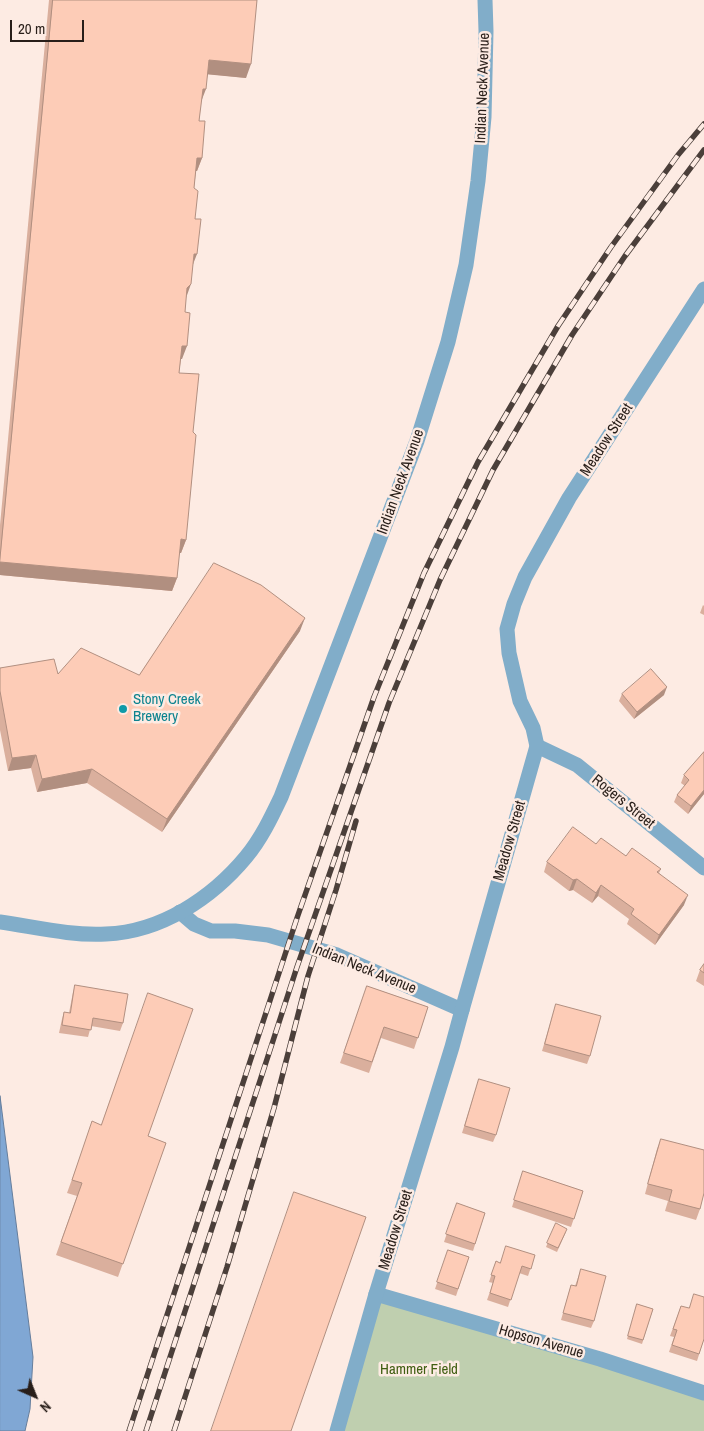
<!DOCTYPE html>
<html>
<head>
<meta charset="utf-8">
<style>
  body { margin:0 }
  #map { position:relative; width:704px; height:1431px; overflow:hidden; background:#fdebe3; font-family:"Archivo Narrow",sans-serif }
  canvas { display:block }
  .north { position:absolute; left:10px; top:1371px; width:50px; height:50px; -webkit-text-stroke:4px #fdebe3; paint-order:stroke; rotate:136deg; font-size:14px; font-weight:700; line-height:20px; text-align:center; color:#281e19 }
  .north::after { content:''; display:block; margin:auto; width:18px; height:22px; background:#281e19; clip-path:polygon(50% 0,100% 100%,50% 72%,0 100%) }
  .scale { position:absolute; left:10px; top:20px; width:74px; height:22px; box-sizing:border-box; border:2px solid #281e19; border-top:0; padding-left:6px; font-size:15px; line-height:18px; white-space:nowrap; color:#281e19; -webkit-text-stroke:4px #fdebe3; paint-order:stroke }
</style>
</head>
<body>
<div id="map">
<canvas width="704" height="1431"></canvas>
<div class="north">N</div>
<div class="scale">20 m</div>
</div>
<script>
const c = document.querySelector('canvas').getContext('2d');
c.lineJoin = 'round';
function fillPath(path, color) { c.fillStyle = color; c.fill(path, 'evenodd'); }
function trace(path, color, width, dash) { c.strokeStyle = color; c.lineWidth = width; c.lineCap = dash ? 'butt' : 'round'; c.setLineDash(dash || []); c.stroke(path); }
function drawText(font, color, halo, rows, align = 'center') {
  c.font = font + ' "Archivo Narrow",sans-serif'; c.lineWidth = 5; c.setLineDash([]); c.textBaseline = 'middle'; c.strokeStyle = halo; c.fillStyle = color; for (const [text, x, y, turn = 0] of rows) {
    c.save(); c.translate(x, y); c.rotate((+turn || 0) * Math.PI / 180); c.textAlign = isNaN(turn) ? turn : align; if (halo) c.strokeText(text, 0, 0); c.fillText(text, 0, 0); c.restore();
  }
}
const green = new Path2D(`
  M376,1294L704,1393V1431H337Z`);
const water = new Path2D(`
  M0,1096L33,1357L30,1409L25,1431H0Z`);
const minor = new Path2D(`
  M537,746L577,765L704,868
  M180,912L194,924L211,931H235L268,935L337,955L462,1010
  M376,1294L600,1359L704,1393`);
const tertiary = new Path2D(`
  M0,922C35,927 71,936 106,934C161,932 212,898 246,857C261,839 271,818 281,797L417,441L448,342L466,265L478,181L484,117L486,31L485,0
  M337,1431L376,1294L452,1047L462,1010L537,746L533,728L520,701L509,653L507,629L514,604L525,577L569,498L704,289`);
const rail = new Path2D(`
  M129,1431L297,918L374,697L424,573L478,462L558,326L611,247L678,155L704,124
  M146,1431L297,967L389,703L440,580L493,470L572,335L625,256L704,150
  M174,1431L227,1267L274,1108L308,976L336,890L356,821`);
const wall = new Path2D(`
  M49,0H257L246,78L208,74L201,102L199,121L202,158L197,171H196L194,188L195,219L192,267L186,296L182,359H181L179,373L193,432L186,540L181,553H179L177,578L172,591L0,575V525Z
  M703,605L704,606V615L700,613Z
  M300,631L162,832L87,783L37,792L31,768L8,771L0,730V668L58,674L139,675Z
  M622,694L664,695L634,719L619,701Z
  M704,752V794L688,814L674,802L677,795L685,786L681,783L684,775Z
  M596,844L661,869L659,873L684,905L655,945L627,924L629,919L598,896L592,903L573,890L569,891L544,872L547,862Z
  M704,964V986L696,981L700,970Z
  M75,985L123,1023L120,1031L91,1026L88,1037L59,1033L62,1019L64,1012L69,1013L73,992Z
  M367,986L428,1007L414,1049L381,1038L369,1073L340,1063Z
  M556,1004L590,1056L587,1064L542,1051Z
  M479,1079L496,1135L493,1142L462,1133Z
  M101,1125L148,1136L166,1143L118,1277L56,1255L77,1196L67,1193L88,1135Z
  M661,1139L700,1209L696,1220L665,1211L668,1201L645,1194L657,1149Z
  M523,1171L583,1191L571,1227L512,1207Z
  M457,1203L485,1213L473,1251L444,1242Z
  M556,1223L566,1232L557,1252L546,1247Z
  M448,1250L469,1257L456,1296L435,1289Z
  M535,1255L528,1276L519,1273L508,1307L487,1300L493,1283L489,1282L496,1261L500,1263Z
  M581,1269L594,1321L591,1328L561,1320L571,1285L575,1286Z
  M637,1304L653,1309L642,1344L627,1339Z
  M681,1306L704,1339L697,1361L669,1352L674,1337L670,1336Z`);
const shadedWall = new Path2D(`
  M209,60L251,64L246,78L204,74Z
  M203,89H206L201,102Z
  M197,158H202L197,171H193Z
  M194,254H197L192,267Z
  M191,284L186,298L187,288Z
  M182,346H187L182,359H177Z
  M181,539L186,540L181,553H176Z
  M0,562L177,578L172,591L0,575Z
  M305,618L300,631L162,832L167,819Z
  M667,687L664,695L634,719L637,712Z
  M36,755L31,768L8,771L12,758Z
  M92,769L87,783L37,792L42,779Z
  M704,790V794L688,814L691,806Z
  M577,879L573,890L569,891L573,880Z
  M601,885L598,896L592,903L596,893Z
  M688,895L684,905L655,945L659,935Z`);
const building = new Path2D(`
  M53,0H257L251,64L209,60L206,89H203L199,121H205L202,158H197L194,188L198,191L195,219H201L197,254H194L191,284L187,288L185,312L190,313L187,346H182L179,373L199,374L193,432L196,435L186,540L181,539L177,578L0,562Z
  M214,563L261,585L305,618L167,819L92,769L42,779L36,755L12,758L0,691V668L54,659L58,674L81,648L139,675Z
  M651,669L667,687L637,712L622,694Z
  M704,752V790L691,806L677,795L689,780L684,775Z
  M573,827L596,844L601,838L626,856L632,848L661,869L657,872L688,895L659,935L631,914L634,909L601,885L596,893L577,879L573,880L547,862Z
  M704,964V973L700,970Z
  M75,985L128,994L123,1023L93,1018L91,1030L62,1025L64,1012L70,1013Z
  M367,986L428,1007L418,1038L384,1027L372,1062L344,1053Z
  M148,993L193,1009L148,1136L166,1143L123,1264L61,1242L82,1183L72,1180L92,1121L101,1125Z
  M556,1004L601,1016L590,1056L545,1044Z
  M479,1079L510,1088L496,1135L465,1126Z
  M661,1139L704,1150V1193L700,1209L669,1201L672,1190L648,1184Z
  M523,1171L583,1191L574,1219L514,1200Z
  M294,1192L366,1217L291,1431H211Z
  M457,1203L485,1213L475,1244L446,1234Z
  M556,1223L567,1229L558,1248L547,1243Z
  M506,1246L535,1255L531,1269L522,1266L511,1300L490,1293L495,1276L491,1275L496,1261L500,1263Z
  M448,1250L469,1257L458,1289L437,1282Z
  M581,1269L606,1276L594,1321L563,1313L571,1285L576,1286Z
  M694,1294L704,1297V1339L699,1354L672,1345L677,1330L673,1329L681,1306L689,1308Z
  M637,1304L653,1309L643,1340L628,1336Z`);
const markers = [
  [123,709,5,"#0f9aa8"]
];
const streetNames = [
  ["Indian Neck Avenue",483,88,-88],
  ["Meadow Street",607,440,-57],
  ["Indian Neck Avenue",401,482,-70],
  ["Rogers Street",623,802,39],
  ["Meadow Street",510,841,-74],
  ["Indian Neck Avenue",364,969,22],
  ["Meadow Street",396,1230,-73],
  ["Hopson Avenue",541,1342,16]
];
const cultureNames = [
  ["Stony Creek",133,700],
  ["Brewery",133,717]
];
const parkNames = [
  ["Hammer Field",419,1370]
];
fillPath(green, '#bfcfaf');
fillPath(water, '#80a7d4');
trace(water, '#667e9c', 1);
trace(minor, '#81adc9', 15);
trace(tertiary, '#81adc9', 15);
trace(rail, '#4b3f3a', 5.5);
trace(rail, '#fdebe3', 4, [11]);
fillPath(wall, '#daaf9d');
fillPath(shadedWall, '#b18f80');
fillPath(building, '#fdccb7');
trace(building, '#b18f80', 1);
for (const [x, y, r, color] of markers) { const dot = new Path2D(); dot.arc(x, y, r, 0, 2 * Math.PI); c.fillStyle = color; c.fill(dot); trace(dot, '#fdebe3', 2); }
drawText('15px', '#281e19', '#fdebe3', streetNames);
drawText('15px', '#0d838f', '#fdebe3', cultureNames, 'left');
drawText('15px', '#405f12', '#fdebe3', parkNames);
</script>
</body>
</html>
